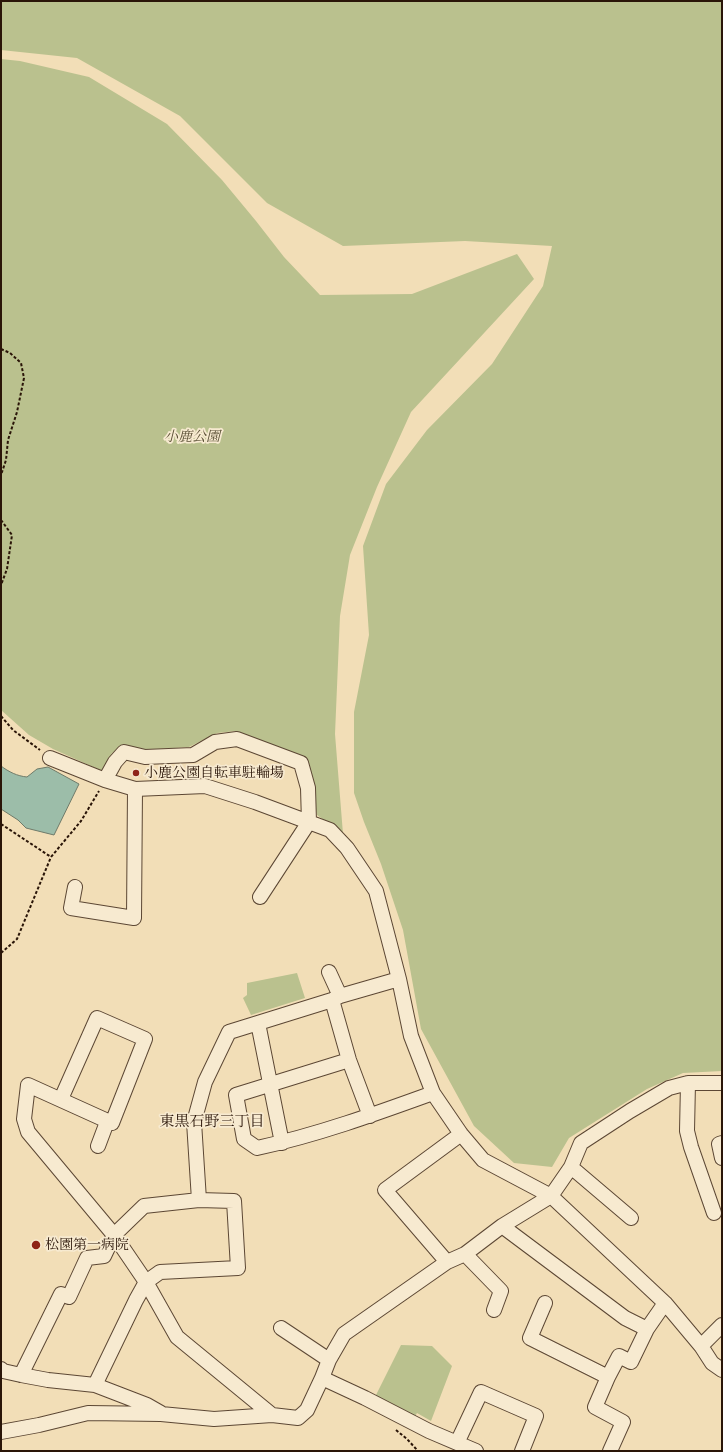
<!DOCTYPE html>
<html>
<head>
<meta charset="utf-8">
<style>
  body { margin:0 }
  #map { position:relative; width:723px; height:1452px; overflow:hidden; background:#f2deb7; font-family:"Old Standard TT",serif }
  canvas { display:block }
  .frame { position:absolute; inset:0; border:2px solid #2a1508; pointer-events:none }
</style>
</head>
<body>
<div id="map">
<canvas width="723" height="1452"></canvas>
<div class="frame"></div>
</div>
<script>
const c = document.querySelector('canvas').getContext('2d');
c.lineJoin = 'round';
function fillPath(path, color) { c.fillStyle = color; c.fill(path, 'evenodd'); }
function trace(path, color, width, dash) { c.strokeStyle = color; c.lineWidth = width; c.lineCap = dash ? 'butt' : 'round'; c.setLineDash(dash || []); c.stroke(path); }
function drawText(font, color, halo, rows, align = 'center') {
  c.font = font + ' "Old Standard TT","Noto Serif JP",serif'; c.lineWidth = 3.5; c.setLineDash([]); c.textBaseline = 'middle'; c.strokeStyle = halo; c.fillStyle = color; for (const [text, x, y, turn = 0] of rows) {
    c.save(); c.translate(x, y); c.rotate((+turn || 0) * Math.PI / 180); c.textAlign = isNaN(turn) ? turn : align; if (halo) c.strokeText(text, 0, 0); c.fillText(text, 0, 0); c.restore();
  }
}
const green = new Path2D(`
  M1,1H722V1071L683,1073L647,1089L569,1138L552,1167L514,1163L474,1126L421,1029L403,930L381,864L364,822L354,793V712L369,635L363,546L386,484L427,430L492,364L543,286L552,246L465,241L343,246L267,203L180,116L77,58L1,50Z
  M1,59L20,61L89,77L167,124L222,180L256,221L284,257L320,295L412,294L517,254L534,279L411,412L377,487L350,555L340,616L335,734L343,834L317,815L306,758L236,731L217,733L189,747L145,750L129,746L112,753L102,771L53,749L29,735L1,710Z
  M297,973L305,998L251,1015L243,998L247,995V983Z
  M401,1345L432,1346L452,1366L431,1421L417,1413L414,1418L375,1397Z`);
const water = new Path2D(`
  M1,766C9,772 17,776 27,777L37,769L48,767L79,784L54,835L26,828L18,820L1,809Z`);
const path = new Path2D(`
  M1,349L10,353L21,363L24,378L17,412L8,440L6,460L1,475
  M1,520L12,535L7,569L1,585
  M1,716L13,730L40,750
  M1,824L51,857L81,821L99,791
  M1,953L17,939L51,857
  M396,1430L407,1439L418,1451`);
const minor = new Path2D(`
  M50,758L105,780L135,789L205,786L255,802L330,830L347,848L376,891L399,979L411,1036L433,1093L461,1134L483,1160L551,1196L665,1303L701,1346L712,1363L722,1370
  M105,780L115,762L124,752L145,757L193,755L215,742L237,739L301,763L308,788L309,822L260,897
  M75,887L71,908L134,918L135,789
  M329,972L340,996
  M332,1000L349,1060L370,1116
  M258,1023L282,1143
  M349,1060L236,1095L244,1139L257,1148C317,1135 375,1114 433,1093
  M688,1083L687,1131L691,1147L714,1213
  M61,1099L97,1018L145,1039L112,1123L28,1085L24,1119L28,1132L114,1235L146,1282L177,1337L272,1415
  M722,1143L719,1144L722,1158
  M98,1146L107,1122
  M571,1167L631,1218
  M199,1200L194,1122L205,1082L229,1032L332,1000L340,996L399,979
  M502,1226L625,1318L647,1329
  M465,1254L501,1291L494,1310
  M447,1262L385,1190L461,1134
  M545,1303L530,1338L608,1377
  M281,1328L329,1360
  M701,1346L722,1325
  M1,1369L3,1371L21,1375L48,1380L95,1385L147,1405L161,1413
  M21,1375L61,1294L69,1297L87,1258L104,1256L114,1235L144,1206L199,1200L234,1201L238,1268L160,1272L146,1282L136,1300L95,1385
  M322,1378L365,1398L429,1431L476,1451
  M1,1432L39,1425L88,1413L161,1414L214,1419L272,1415L298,1418L307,1410L322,1378L329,1360L344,1334L447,1262L465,1254L502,1226L551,1196L571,1167L581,1143L630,1111L669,1088L688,1083H722
  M457,1443L481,1392L536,1416L522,1451
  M610,1451L623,1422L595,1407L608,1377L619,1356L631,1362L647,1329L665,1303`);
const markers = [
  [136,773,4,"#8f2418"],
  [36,1245,5,"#8f2418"]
];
const parkNames = [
  ["小鹿公園",192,437]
];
const poiNames = [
  ["小鹿公園自転車駐輪場",144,773],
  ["松園第一病院",45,1245]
];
const neighbourhoodNames = [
  ["東黒石野三丁目",212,1122]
];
fillPath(green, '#bac18e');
fillPath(water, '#9cbda9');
trace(water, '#6e7a69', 1);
trace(minor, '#5c4734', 16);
trace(path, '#2a1508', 2, [3, 2]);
trace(minor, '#f7ead0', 14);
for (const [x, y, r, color] of markers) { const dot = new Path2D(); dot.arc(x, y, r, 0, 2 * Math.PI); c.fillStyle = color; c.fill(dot); trace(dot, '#f7ead0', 1.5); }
drawText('italic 14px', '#5c5137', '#f7ead0', parkNames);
drawText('14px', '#2a1508', '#f7ead0', poiNames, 'left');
drawText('15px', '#2a1508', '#f7ead0', neighbourhoodNames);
</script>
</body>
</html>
